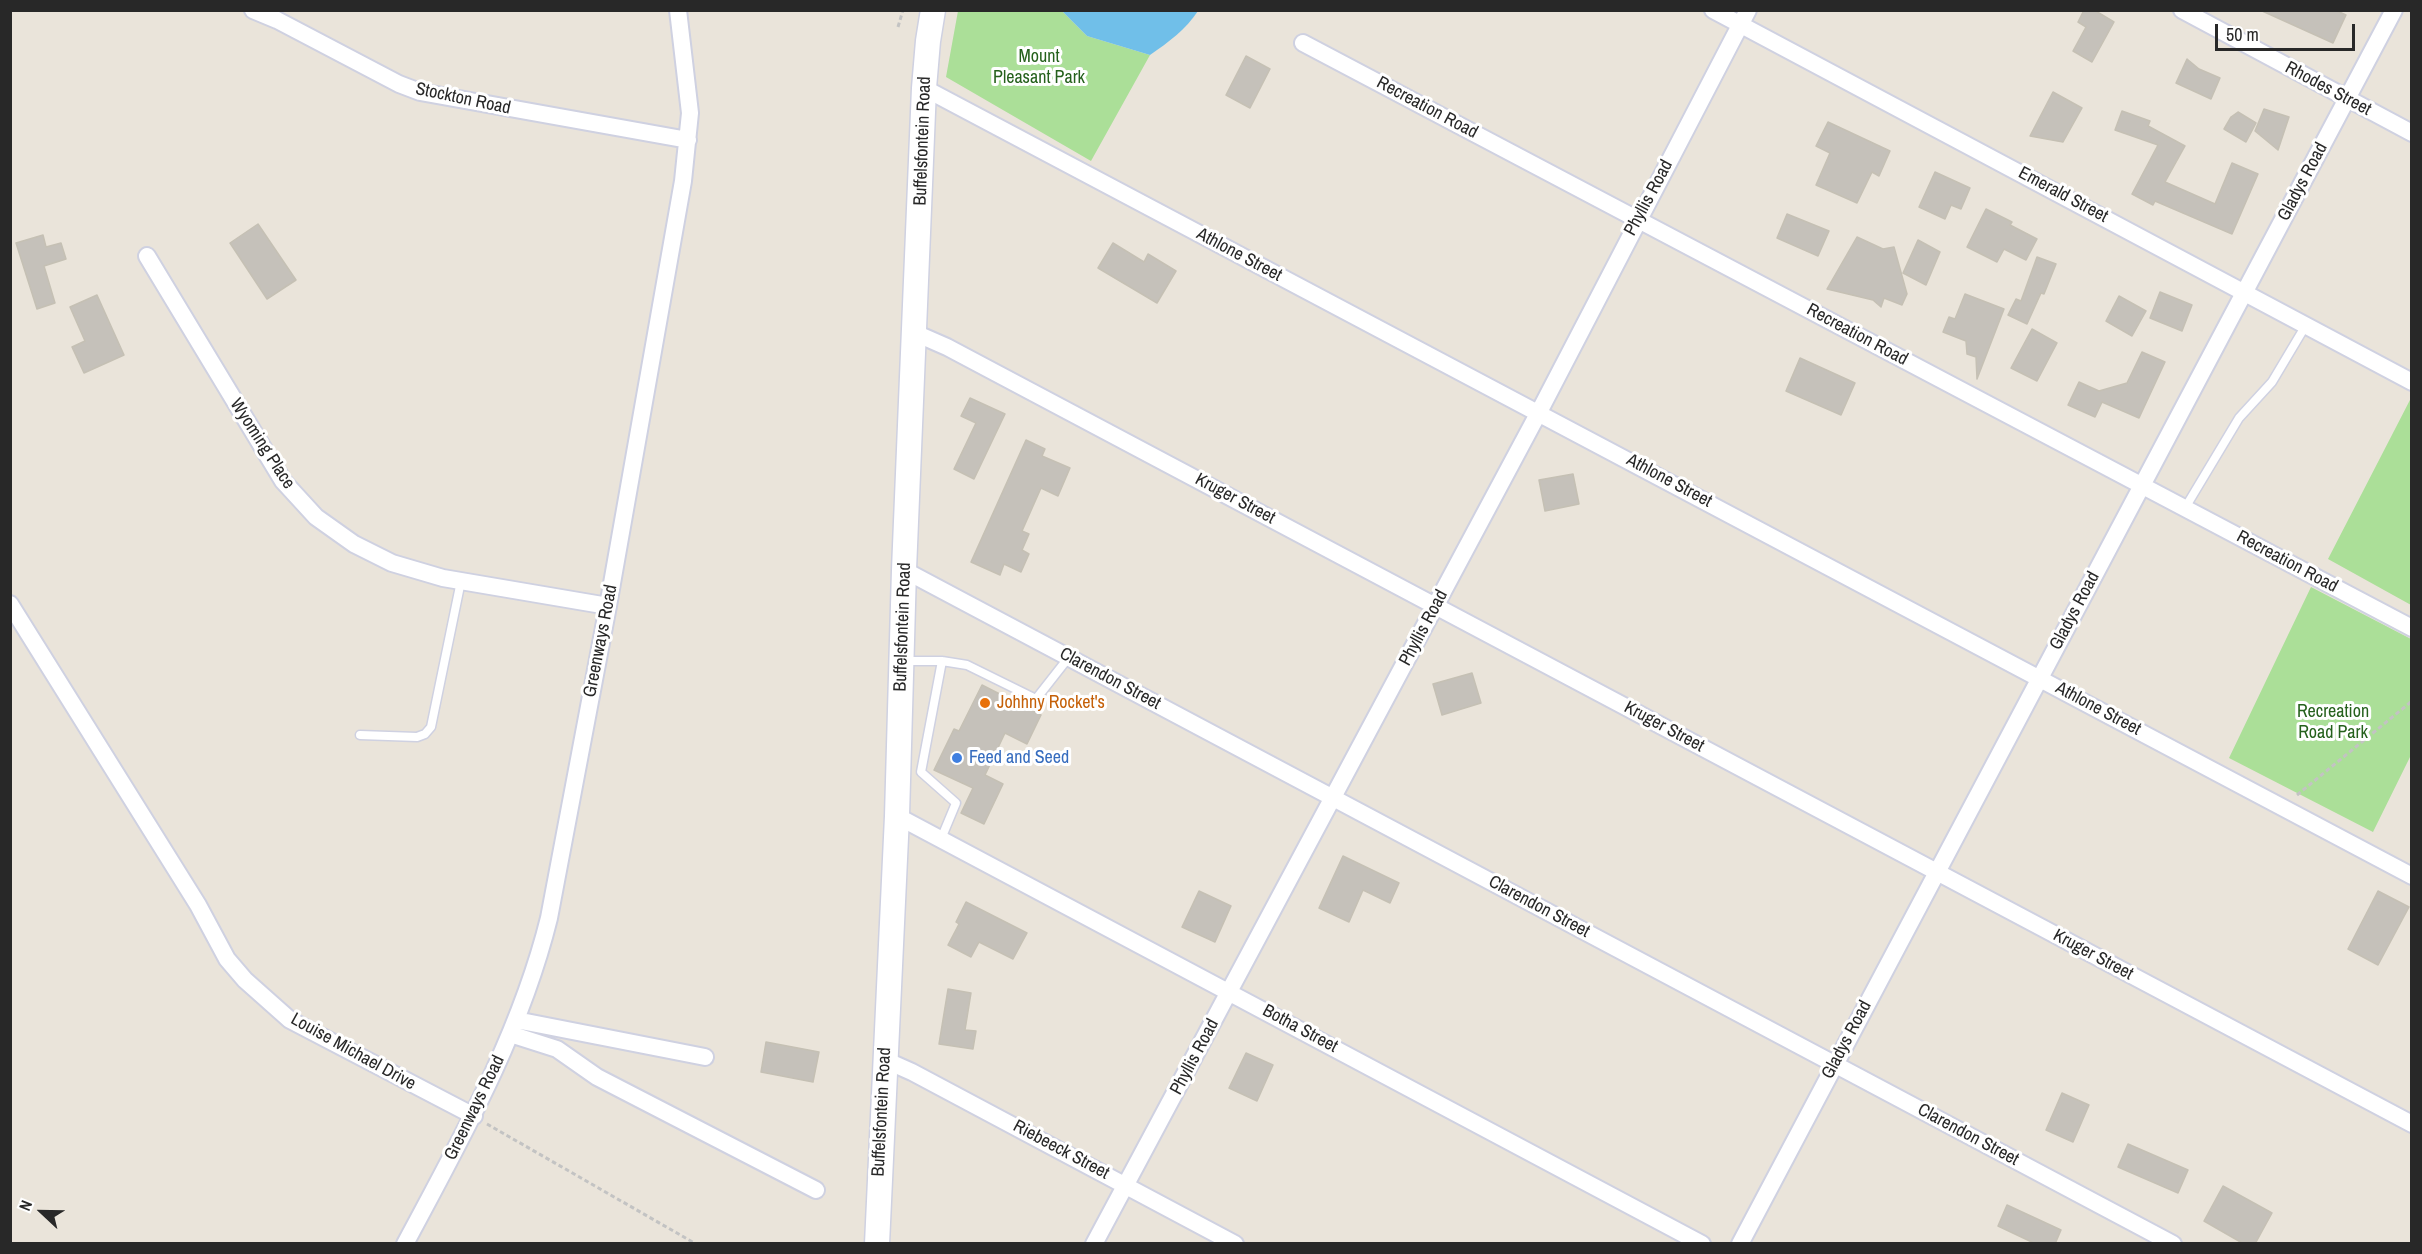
<!DOCTYPE html>
<html>
<head>
<meta charset="utf-8">
<style>
  body { margin:0 }
  #map { position:relative; width:2422px; height:1254px; overflow:hidden; background:#eae4da; font-family:"Archivo Narrow",sans-serif }
  canvas { display:block }
  .frame { position:absolute; inset:0; border:12px solid #282828; pointer-events:none }
  .north { position:absolute; left:12px; top:1182px; width:60px; height:60px; -webkit-text-stroke:4px #fff; paint-order:stroke; rotate:292deg; font-size:16px; font-weight:700; line-height:24px; text-align:center; color:#282828 }
  .north::after { content:''; display:block; margin:auto; width:21px; height:27px; background:#282828; clip-path:polygon(50% 0,100% 100%,50% 72%,0 100%) }
  .scale { position:absolute; left:2215px; top:24px; width:140px; height:27px; box-sizing:border-box; border:3px solid #282828; border-top:0; padding-left:8px; font-size:18px; line-height:21px; white-space:nowrap; color:#282828; -webkit-text-stroke:4px #fff; paint-order:stroke }
</style>
</head>
<body>
<div id="map">
<canvas width="2422" height="1254"></canvas>
<div class="frame"></div>
<div class="north">N</div>
<div class="scale">50 m</div>
</div>
<script>
const c = document.querySelector('canvas').getContext('2d');
c.lineJoin = 'round';
function fillPath(path, color) { c.fillStyle = color; c.fill(path, 'evenodd'); }
function trace(path, color, width, dash) { c.strokeStyle = color; c.lineWidth = width; c.lineCap = dash ? 'butt' : 'round'; c.setLineDash(dash || []); c.stroke(path); }
function drawText(font, color, halo, rows, align = 'center') {
  c.font = font + ' "Archivo Narrow",sans-serif'; c.lineWidth = 6; c.setLineDash([]); c.textBaseline = 'middle'; c.strokeStyle = halo; c.fillStyle = color; for (const [text, x, y, turn = 0] of rows) {
    c.save(); c.translate(x, y); c.rotate((+turn || 0) * Math.PI / 180); c.textAlign = isNaN(turn) ? turn : align; if (halo) c.strokeText(text, 0, 0); c.fillText(text, 0, 0); c.restore();
  }
}
const green = new Path2D(`
  M958,11H1062L1087,36L1150,55L1091,161L946,77Z
  M2411,398L2412,605H2411L2328,559Z
  M2311,587L2411,639V755L2373,832L2229,758Z`);
const water = new Path2D(`
  M1062,11H1198C1186,29 1169,42 1150,55L1087,36Z`);
const building = new Path2D(`
  M2084,10H2094L2114,22L2092,62L2073,51L2086,27L2078,22Z
  M2260,10H2335L2346,15L2333,43Z
  M1246,56L1270,69L1250,108L1226,95Z
  M2187,59L2199,69L2220,78L2211,99L2176,83Z
  M2053,92L2082,108L2063,142L2030,136Z
  M2264,109L2289,117L2278,150L2255,131Z
  M2122,111L2150,121L2148,126L2185,146L2165,182L2215,204L2232,163L2258,174L2232,234L2155,201L2153,205L2132,194L2158,145L2115,130Z
  M2238,112L2256,123L2246,142L2224,129L2231,117Z
  M1828,122L1890,151L1879,176L1872,172L1857,203L1816,185L1830,153L1816,146Z
  M1935,172L1970,188L1961,209L1951,205L1945,219L1919,207Z
  M1986,209L2012,222L2010,225L2037,239L2026,260L2004,249L1997,262L1967,247Z
  M1787,214L1829,231L1818,256L1777,238Z
  M258,224L296,280L267,299L230,243Z
  M43,235L46,247L61,243L66,259L44,266L55,303L37,309L16,243Z
  M1857,237L1883,249L1894,247L1907,294L1902,305L1884,298L1881,307L1873,300L1827,289Z
  M1918,240L1940,252L1926,285L1903,273Z
  M1113,243L1144,262L1148,254L1176,271L1157,303L1098,268Z
  M2037,257L2056,264L2044,294L2041,293L2027,324L2008,315L2016,299L2021,301Z
  M2160,292L2192,305L2182,331L2150,318Z
  M1965,294L2004,309L1977,379L1976,357L1967,354L1966,341L1943,332L1949,317L1955,319Z
  M97,295L124,355L84,373L72,347L85,341L70,307Z
  M2119,296L2146,311L2132,336L2106,321Z
  M2032,329L2057,343L2037,381L2011,368Z
  M2142,352L2165,362L2139,418L2102,402L2095,417L2068,405L2079,382L2099,391L2127,383Z
  M1800,358L1855,383L1841,415L1786,391Z
  M970,398L1005,414L974,479L954,469L976,423L961,416Z
  M1026,440L1045,449L1042,456L1070,468L1058,496L1041,488L1022,531L1029,534L1022,550L1029,554L1021,572L1004,564L1000,575L971,562Z
  M1573,474L1579,504L1545,511L1539,480Z
  M1472,673L1481,703L1442,715L1433,684Z
  M982,685L1041,715L1027,744L1005,733L985,775L1003,784L984,824L961,813L973,788L934,770L954,729L959,731Z
  M1343,856L1399,883L1390,903L1363,890L1349,922L1319,908Z
  M1199,891L1231,906L1215,942L1182,927Z
  M2378,891L2409,907L2378,965L2348,949Z
  M966,902L1027,933L1013,959L979,942L971,957L948,945L959,924L956,922Z
  M948,989L971,993L965,1030L976,1031L973,1049L939,1044Z
  M766,1042L819,1052L813,1082L761,1072Z
  M1246,1053L1273,1065L1257,1101L1229,1088Z
  M2062,1093L2089,1105L2073,1142L2046,1130Z
  M2128,1144L2188,1170L2178,1193L2118,1167Z
  M2223,1186L2272,1213L2255,1244H2244L2204,1221Z
  M2007,1205L2061,1230L2055,1244H2036L1998,1226Z`);
const path = new Path2D(`
  M898,27L903,10
  M2297,795L2412,701
  M487,1124L696,1244`);
const lane = new Path2D(`
  M2185,508L2239,418L2272,382L2306,325
  M904,661H942L967,665L1036,699L1069,657
  M360,735L417,737L425,734L431,727L461,581
  M941,839L956,803L921,772L942,661`);
const street = new Path2D(`
  M253,10L277,20L399,84L420,92L688,140
  M1713,10L2412,382
  M2182,10L2412,133
  M1303,43L2412,628
  M924,88L2412,876
  M147,256L283,481L316,517L354,544L392,563L443,578L608,606
  M915,333L947,347L2412,1124
  M904,570L2173,1244
  M10,604L198,905L227,959L245,980L290,1020L474,1116
  M897,816L1702,1244
  M516,1020L705,1057
  M510,1034L557,1049L597,1077L816,1190
  M885,1060L912,1072L1235,1244
  M405,1244C461,1139 520,1035 549,918L608,606L683,181L690,113L678,10
  M1094,1244L1539,412L1748,10
  M1740,1244L2394,10`);
const secondary = new Path2D(`
  M877,1244L897,816L904,570L924,88L928,41L933,10`);
const markers = [
  [985,703,6,"#e8710a"],
  [957,758,6,"#3f7fe0"]
];
const parkNames = [
  ["Mount",1039,57],
  ["Pleasant Park",1039,78],
  ["Recreation",2333,712],
  ["Road Park",2333,733]
];
const streetNames = [
  ["Rhodes Street",2328,89,28],
  ["Stockton Road",463,99,12],
  ["Recreation Road",1427,108,28],
  ["Buffelsfontein Road",923,141,-88],
  ["Gladys Road",2303,182,-62],
  ["Emerald Street",2063,195,28],
  ["Phyllis Road",1649,198,-62],
  ["Athlone Street",1239,255,28],
  ["Recreation Road",1857,335,28],
  ["Wyoming Place",262,444,57],
  ["Athlone Street",1669,481,28],
  ["Kruger Street",1235,499,28],
  ["Recreation Road",2287,562,28],
  ["Gladys Road",2075,611,-62],
  ["Buffelsfontein Road",903,627,-88],
  ["Phyllis Road",1424,628,-62],
  ["Greenways Road",601,641,-79],
  ["Clarendon Street",1110,679,28],
  ["Athlone Street",2098,709,28],
  ["Kruger Street",1664,727,28],
  ["Clarendon Street",1539,907,28],
  ["Kruger Street",2093,955,28],
  ["Botha Street",1300,1029,28],
  ["Gladys Road",1847,1040,-62],
  ["Louise Michael Drive",353,1052,29],
  ["Phyllis Road",1195,1057,-62],
  ["Greenways Road",475,1108,-64],
  ["Buffelsfontein Road",882,1112,-87],
  ["Clarendon Street",1968,1135,28],
  ["Riebeeck Street",1061,1150,28]
];
const foodNames = [
  ["Johhny Rocket's",997,703]
];
const shopNames = [
  ["Feed and Seed",969,758]
];
fillPath(green, '#abdf98');
fillPath(water, '#70bfe9');
fillPath(building, '#c5c1ba');
trace(building, '#c5c0b4', 1.5);
trace(lane, '#cfd1e1', 11);
trace(street, '#cfd1e1', 20);
trace(secondary, '#cfd1e1', 27);
trace(path, '#c3c3c3', 3, [4.5, 3]);
trace(lane, '#fff', 8);
trace(street, '#fff', 16);
trace(secondary, '#fff', 24);
for (const [x, y, r, color] of markers) { const dot = new Path2D(); dot.arc(x, y, r, 0, 2 * Math.PI); c.fillStyle = color; c.fill(dot); trace(dot, '#fff', 2); }
drawText('18px', '#25611c', '#fff', parkNames);
drawText('18px', '#282828', '#fff', streetNames);
drawText('18px', '#c56008', '#fff', foodNames, 'left');
drawText('18px', '#366cbe', '#fff', shopNames, 'left');
</script>
</body>
</html>
